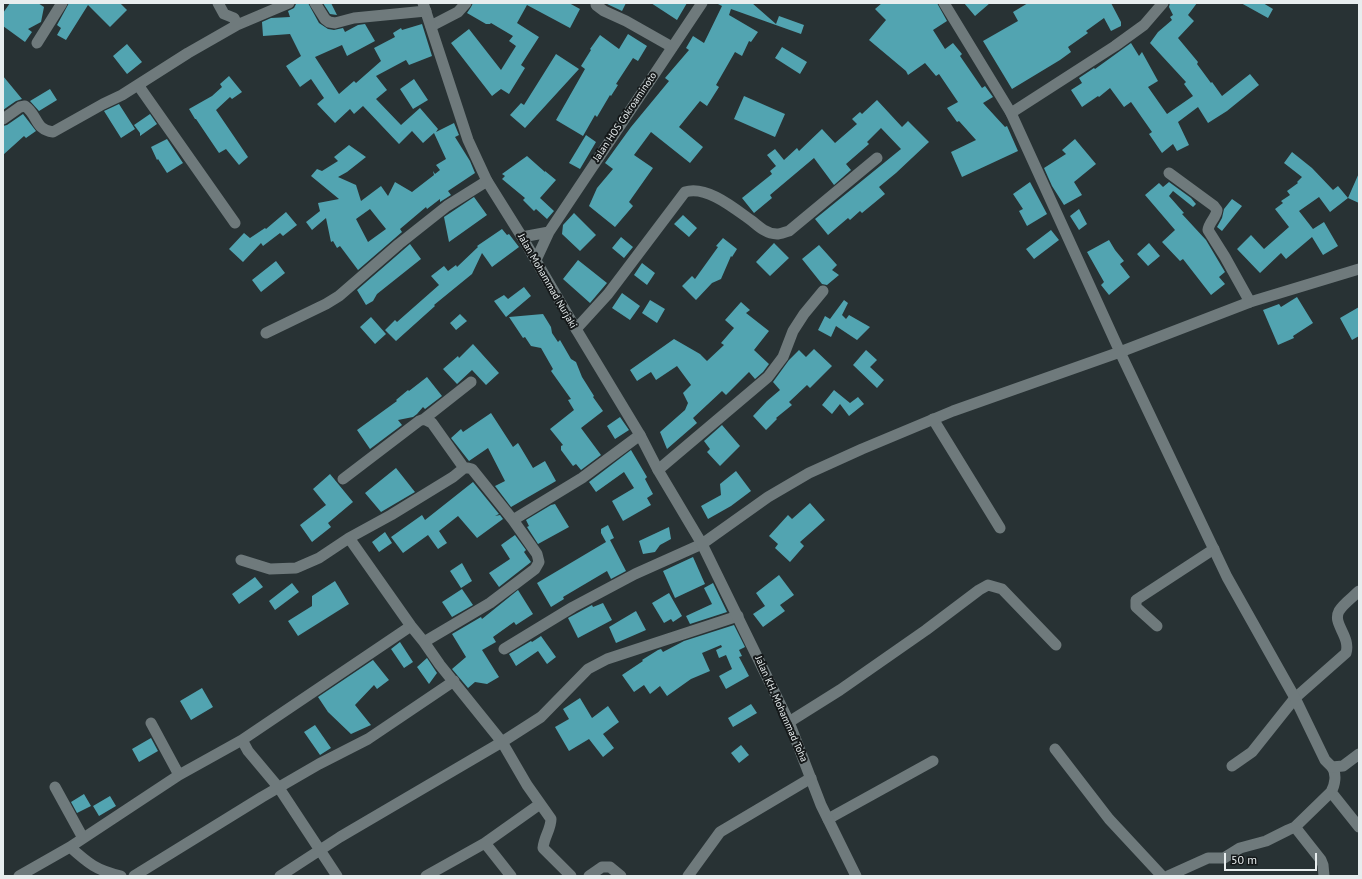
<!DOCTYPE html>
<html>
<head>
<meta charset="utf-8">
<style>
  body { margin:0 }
  #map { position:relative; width:1362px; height:879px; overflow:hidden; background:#283234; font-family:"PT Sans",sans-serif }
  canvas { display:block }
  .frame { position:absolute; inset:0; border:4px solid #e7edee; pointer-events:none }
  .scale { position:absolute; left:1224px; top:853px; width:93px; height:18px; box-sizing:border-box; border:2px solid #e7edee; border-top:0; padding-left:5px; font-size:12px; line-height:14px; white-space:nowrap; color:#e7edee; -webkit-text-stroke:3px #15191a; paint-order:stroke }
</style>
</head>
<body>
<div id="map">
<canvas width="1362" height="879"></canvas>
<div class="frame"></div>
<div class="scale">50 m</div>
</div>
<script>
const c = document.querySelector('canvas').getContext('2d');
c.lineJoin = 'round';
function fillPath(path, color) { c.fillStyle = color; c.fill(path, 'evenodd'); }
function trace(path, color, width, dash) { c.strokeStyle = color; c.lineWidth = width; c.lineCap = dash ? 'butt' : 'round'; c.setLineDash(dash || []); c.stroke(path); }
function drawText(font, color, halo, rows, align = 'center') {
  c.font = font + ' "PT Sans",sans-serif'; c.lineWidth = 4; c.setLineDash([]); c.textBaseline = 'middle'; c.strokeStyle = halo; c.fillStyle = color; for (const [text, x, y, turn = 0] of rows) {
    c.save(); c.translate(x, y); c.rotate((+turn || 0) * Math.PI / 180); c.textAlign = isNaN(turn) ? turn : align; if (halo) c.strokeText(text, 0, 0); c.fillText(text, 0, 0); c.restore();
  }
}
const building = new Path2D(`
  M10,3H38L44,7L41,22L28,29L32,32L25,42L3,26V13Z
  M69,3H120L127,10L110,27L88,5L66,40L57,35L61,28L57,25Z
  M299,3H308L319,23L328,29L334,30L343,28L345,32L358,25L365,24L375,41L347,56L342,45L315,57L339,94L354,81L356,83L381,61L374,48L395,37L393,33L401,28L402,30L422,24L432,56L409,65L406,60L376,76L387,90L376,99L401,125L420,108L438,129L436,132L454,123L459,135L455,137L470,161L475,173L448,191L451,195L440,202V199L427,209L426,207L400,229L402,232L358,270L340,246L337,248L333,241L331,242L326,218L312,230L306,222L320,211L318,203L339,199L311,176L317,169L322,171L338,161L334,157L349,145L366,157L347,172L338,177L356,185L361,201L381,186L388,196L395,182L412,192L434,175L433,171L435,174L440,170L436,165L446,159L434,133L423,143L412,131L399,144L363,106L354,114L350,109L335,123L317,104L324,98L311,79L300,87L286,66L301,56L290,34L263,36L262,22L271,18L290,17L288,11L294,8L296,4ZM370,209L386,229L368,242L356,219Z
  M323,3H331L337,15L330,14Z
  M473,3H569L580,9L570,28L527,5L517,23L539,37L521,65L525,68L509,94L501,89L492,96L451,43L469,29L501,70L516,46L509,41L513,36L491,23L490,24H486L467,13L471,7Z
  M605,3H626L622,11Z
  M651,3H687L677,20Z
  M718,3H752L776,24L779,16L804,25L801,34L731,9L729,15L758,32L751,42L749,41L742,56L735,52L716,85L719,87L707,106L700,101L679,127L703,147L690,163L651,132L634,155L653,168L629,202L633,206L615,227L589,206L597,188L613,169L605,163L631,127L669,81L665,78L689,50L686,48L693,36L704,43L722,6L718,4Z
  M882,3H937L947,21L933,30L945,49L953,43L962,54L960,56L982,88L985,86L993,97L983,103L1005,127L1007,126L1018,151L962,177L951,152L976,140L959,121L957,122L947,108L958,102L939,74L936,76L925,63L908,75L906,71L869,40L886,20L875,9Z
  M964,3H990L975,16Z
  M1028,3H1111L1121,22V26L1111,31L1104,18L1086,31L1088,33L1068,47L1071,52L1060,60L1012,89L983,41L1018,21L1013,12Z
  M1170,3H1197L1188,15L1194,21L1178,38L1198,62L1197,64L1211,83L1212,82L1222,96L1250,74L1259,85L1227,111L1208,123L1198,107L1178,122L1189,145L1177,151L1173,144L1162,153L1149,134L1152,132L1131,102L1124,107L1110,88L1099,97L1098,96L1082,107L1071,90L1082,83L1079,78L1094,68L1095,69L1131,43L1139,56L1142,52L1158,81L1148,87L1167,114L1193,96L1184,84L1186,82L1150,43L1158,32L1172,20L1170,17L1173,15L1169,7Z
  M1241,3H1263L1273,9L1268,18Z
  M628,34L647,46L638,61L633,58L616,84L618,85L611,96L610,95L597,117L595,115L583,136L556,120L585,69L581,66L591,50L590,49L600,35L619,49Z
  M127,44L142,62L127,74L113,56Z
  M782,47L807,62L800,74L775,58Z
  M556,54L579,69L525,128L510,115L521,103L524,105Z
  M3,76L22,99L16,101L3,110Z
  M229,76L242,92L232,99L230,97L216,110L248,157L239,165L226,149L219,153L196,119H195L189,109L212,96L222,87L220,84Z
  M414,79L428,100L413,109L400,89Z
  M50,89L57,100L39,111L30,101Z
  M744,96L785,114L775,137L734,119Z
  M877,100L902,127L908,121L929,142L896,173L879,187L885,194L862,213L860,211L850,220L848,218L828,235L815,219L901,149L881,128L867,142L869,144L846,164L851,170L834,185L814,158L770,195L772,198L754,213L742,198L772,174L770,171L776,166L767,155L775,149L784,160L797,148L799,151L822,129L835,143L857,124L852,119L860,112L862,114Z
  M119,104L135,129L121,138L104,111Z
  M23,114L36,131L26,138L24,136L3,155V126L7,125Z
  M150,114L157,124L140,136V133L134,125Z
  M586,135L596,142L580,169L569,163Z
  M167,139L183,163L167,173L158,159L157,160L151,147Z
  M1075,139L1096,164L1074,182L1082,195L1064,205L1052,186L1044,168L1066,154L1062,150Z
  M1292,152L1312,168L1333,190L1338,186L1348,198L1330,212L1319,197L1299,211L1313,229L1324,222L1338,246L1323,255L1312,237L1286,259L1281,253L1260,273L1237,249L1251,235L1264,249L1289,227L1275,209L1283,203L1281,201L1290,195L1287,191L1298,183L1297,182L1302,177L1284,163Z
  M527,156L545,172V171L556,180L540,198L554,211L547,219L536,209L534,211L523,200L525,198L502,179L505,176L502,174Z
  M1359,173V203L1348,198Z
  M1030,182L1047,214L1027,226L1019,211L1023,209L1013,194Z
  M1169,182L1191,198L1196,204L1193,207L1173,191L1169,196L1184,213L1182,214L1206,240L1225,272L1219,277L1225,284L1211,295L1183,259L1180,261L1162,242L1175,230L1145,195L1159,183L1163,187Z
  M474,197L487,215L449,242L444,217Z
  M1232,199L1242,206L1222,231L1217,227L1222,218L1224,209Z
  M1079,209L1087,224L1079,230L1070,216Z
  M286,212L297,225L283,236L280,233L263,246L261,243L243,262L229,249L244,233L250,238L265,228L266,229Z
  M574,213L596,235L580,251L562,234L563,225Z
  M683,215L697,228L689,237L674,224Z
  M502,229L507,235L509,234L519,247L492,267L482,253L472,274L434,305L435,306L396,341L385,330L395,320L397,322L439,285L431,276L444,266L448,271L456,265L457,267L478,247L477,246Z
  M1051,230L1059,240L1034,259L1026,249Z
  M621,237L633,247L624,258L612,248Z
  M723,238L737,249L732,257L731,256L721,279L712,283L696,300L682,286L692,276L695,279L718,247L716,246Z
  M1109,240L1115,250L1124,261L1120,264L1130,277L1109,295L1101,285L1104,282L1087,252Z
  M774,243L789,258L770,276L756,262Z
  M1149,243L1160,256L1148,266L1137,254Z
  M410,244L421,259L377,294L373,301L366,305L357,290Z
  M819,245L837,265L832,270L839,275L827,285L822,284L802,259Z
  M578,260L607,283L590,303L563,279Z
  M276,261L285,273L261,292L252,280Z
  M642,263L655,273L647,285L634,275Z
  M524,287L531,296L506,317L494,301L504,295L508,299Z
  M622,293L640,306L630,320L612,308Z
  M1297,297L1313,323L1293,336L1294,338L1278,345L1263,310L1279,304L1281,307Z
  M650,300L665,309L657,323L642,313Z
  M844,300L848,303L842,315L846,319L849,315L870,327L857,340L836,326L831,337L818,330L825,316L830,319Z
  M741,302L750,310L746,313L769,331L754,350L769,364L763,372L755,379L749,372L726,395L722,391L693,418L697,423L667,449L660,432L685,410L688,403L683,393L691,385L677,366L656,380L651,372L637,381L630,370L674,339L700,354L707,361L724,345L721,343L734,328L725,320Z
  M1359,307V336L1352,340L1340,318Z
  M460,314L467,321L456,330L450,323Z
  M543,314L551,327L552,333L558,342L560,340L571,359L576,362L582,377L594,396L593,397L603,411L581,428L601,455L581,470L576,464L573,466L561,450V446L563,445L550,429L574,410L568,400L571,399L551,371L553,369L541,348L531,346L525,337L523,338L509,317Z
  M371,317L386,334L375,344L360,327Z
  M473,344L499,373L486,385L472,370L457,384L443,369L458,356L459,358Z
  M814,349L832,366L810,388L807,385L789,402L792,405L776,418L777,419L766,430L753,416L767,401L780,390L773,382L789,360L799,350L806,357Z
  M866,350L877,360L870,367L884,380L877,388L853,365Z
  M427,377L442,396L425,409L423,407L417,414L413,417L398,420L402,425L370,449L357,430L397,401L396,400L408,390L409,391Z
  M834,390L850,403L858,397L864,404L849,416L840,404L832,414L822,405Z
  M491,413L513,447L518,443L533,468L545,461L556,481L511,507L495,486L505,481L488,448L469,461L451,438L461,429L463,432Z
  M620,417L629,430L615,439L607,426Z
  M722,425L740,446L720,466L707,452L710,449L704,441Z
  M631,450L647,477L645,479L653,494L647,498L651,505L623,521L612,501L634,488L624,472L596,492L589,482Z
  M396,468L415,492L381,512L365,493Z
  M736,471L751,491L731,506L708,519L701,506L721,495L720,484Z
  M330,474L353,502L328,523L331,527L312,542L300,525L326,505L313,489Z
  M473,482L499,514L495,516L500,515L503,519L477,538L458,516L439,531L447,543L438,549L428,535L403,553L391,537L422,515L425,520Z
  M810,503L825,520L800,542L804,546L790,562L775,548L778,544L769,536L788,515L792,519Z
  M555,504L569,527L538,544L527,527L529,526L526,520L551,505Z
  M608,525L614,538L610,540L626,571L611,579L607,571L563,597L564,599L551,607L537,583L606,542L601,533V529Z
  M669,527L671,539L660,545L655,552L643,554L639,541Z
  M385,532L392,543L379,552L372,542Z
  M515,535L526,550L524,552L531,562L499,587L489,573L510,559L501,545Z
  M693,557L705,584L675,598L663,571Z
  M462,563L472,581L461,588L450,571Z
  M779,575L794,595L780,605L785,611L763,627L753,614L765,606L756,593Z
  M255,577L263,587L239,604L232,594Z
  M335,581L349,604L298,636L288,621L312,606V596Z
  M292,583L299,592L275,610L269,601Z
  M713,583L727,612L690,624L686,616L712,604L704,588Z
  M462,589L473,605L452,617L442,602Z
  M518,590L533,614L516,625L514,622L493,637L496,642L482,650L499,677L487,684L475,682L468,688L452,669L466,657L452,634L481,617L482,619Z
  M669,593L682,616L673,622L671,619L664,623L652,603Z
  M603,603L612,620L578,638L568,618L592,605L593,607Z
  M636,611L646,630L616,643L609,627Z
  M734,625L745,647L739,650L742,656L739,657L749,676L726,689L719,676L732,669L726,655L719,658L716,650L722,647L721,645L702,653L710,671L691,679L667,696L660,686L650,694L644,685L634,692L622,675L643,661L642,660L658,650L661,649L663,652L684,641Z
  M541,636L556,657L547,664L538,651L516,666L509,654L531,641L532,642Z
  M400,642L413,662L404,668L391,649Z
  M427,658L437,673L429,684L417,667Z
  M373,660L389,680L377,689L374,685L355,705L371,725L351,734L328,712L318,697Z
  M202,688L213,707L191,720L180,701Z
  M580,698L592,718L608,706L619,722L603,734L614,748L603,757L589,739L569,751L555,727L569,719L563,709Z
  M751,704L757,713L733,727L728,718Z
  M315,725L331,748L320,755L304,732Z
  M151,738L158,751L139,762L132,749Z
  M741,745L749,755L739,763L731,753Z
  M84,794L91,806L77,813L71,802Z
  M110,796L116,806L99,816L93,806Z`);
const minor = new Path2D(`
  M315,3L325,19L329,22L335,23L354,18L426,11
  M596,3V5L604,11L626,21L672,47
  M237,25L289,3
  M431,26L458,12L466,3
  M37,43L62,3
  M138,85L235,223
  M1011,113L1115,46L1144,25L1163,3
  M3,119L20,107L25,106C38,115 35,130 53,132L103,104L122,95L188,53L237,25L234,18L224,14L218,3
  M1169,173L1214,206L1217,210C1216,218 1209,222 1208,230L1225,257L1250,302
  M576,329L608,294L685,192C707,185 735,209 752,221C759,227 767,234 777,234C780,234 785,232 789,231L877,158
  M266,333L326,304L339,296L399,244L447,206L487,181
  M424,419L471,382
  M933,419L1000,528
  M658,470L768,377L783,357L793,331L804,314L823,291
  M343,479L419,421L424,419L432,423L464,468
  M513,520L582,478L640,435
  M349,538L411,626L424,642L440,665L502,742L527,785L551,819C551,829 544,837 543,848L571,876
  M241,560L270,569L296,568L319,558L349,538L391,515L453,477L464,468H468L472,469L513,520L537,554L539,562L535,569L490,603L424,642
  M1157,626L1136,607V600L1214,549
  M504,649L573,607L635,574L702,544
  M789,722L840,690L926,630L979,590L988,585L1002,589L1056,645
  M151,723L179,775
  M242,740L411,626
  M1055,749L1109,819L1162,876
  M1232,766L1252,752L1295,698L1346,653C1351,636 1332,624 1339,611C1343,604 1353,597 1359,591
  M55,787L83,838
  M1331,792L1359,827
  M828,819L933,761
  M1295,827L1321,860L1323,865L1324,876
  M70,847C89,864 96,870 121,876
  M19,876L70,847L179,775L242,740L248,751L279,788L337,876
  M134,876L262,797L319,764L368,739L454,681
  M280,876L340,837L502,742L541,717L588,669L607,659L738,616
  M426,876L485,843
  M511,876L485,843L540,804
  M589,876L602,867H610L621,876
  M688,876L720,832L811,778
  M1168,876L1208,858H1224L1240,848L1266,841L1288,830L1295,827L1331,792C1335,785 1337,774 1332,767`);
const tertiary = new Path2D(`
  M423,3L468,140L487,181L522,237L576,329L640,435L658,470L702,544L789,722L821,805L856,876
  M944,3L1011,113L1120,352L1227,577L1295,698L1325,760L1332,767L1343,766L1359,754
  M522,237L549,232
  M536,260L549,232L702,3
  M702,544L768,497L809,473L862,449L953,411L1120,352L1250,302L1359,269`);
const streetNames = [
  ["Jalan HOS Cokroaminoto",625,117,-56],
  ["Jalan Mohammad Nurjaki",547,281,60],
  ["Jalan KH. Mohammad Toha",781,709,66]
];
fillPath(building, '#52a4b1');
trace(minor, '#6f7a7c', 11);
trace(tertiary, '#6f7a7c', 11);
drawText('10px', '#e7edee', '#15191a', streetNames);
</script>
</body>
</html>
